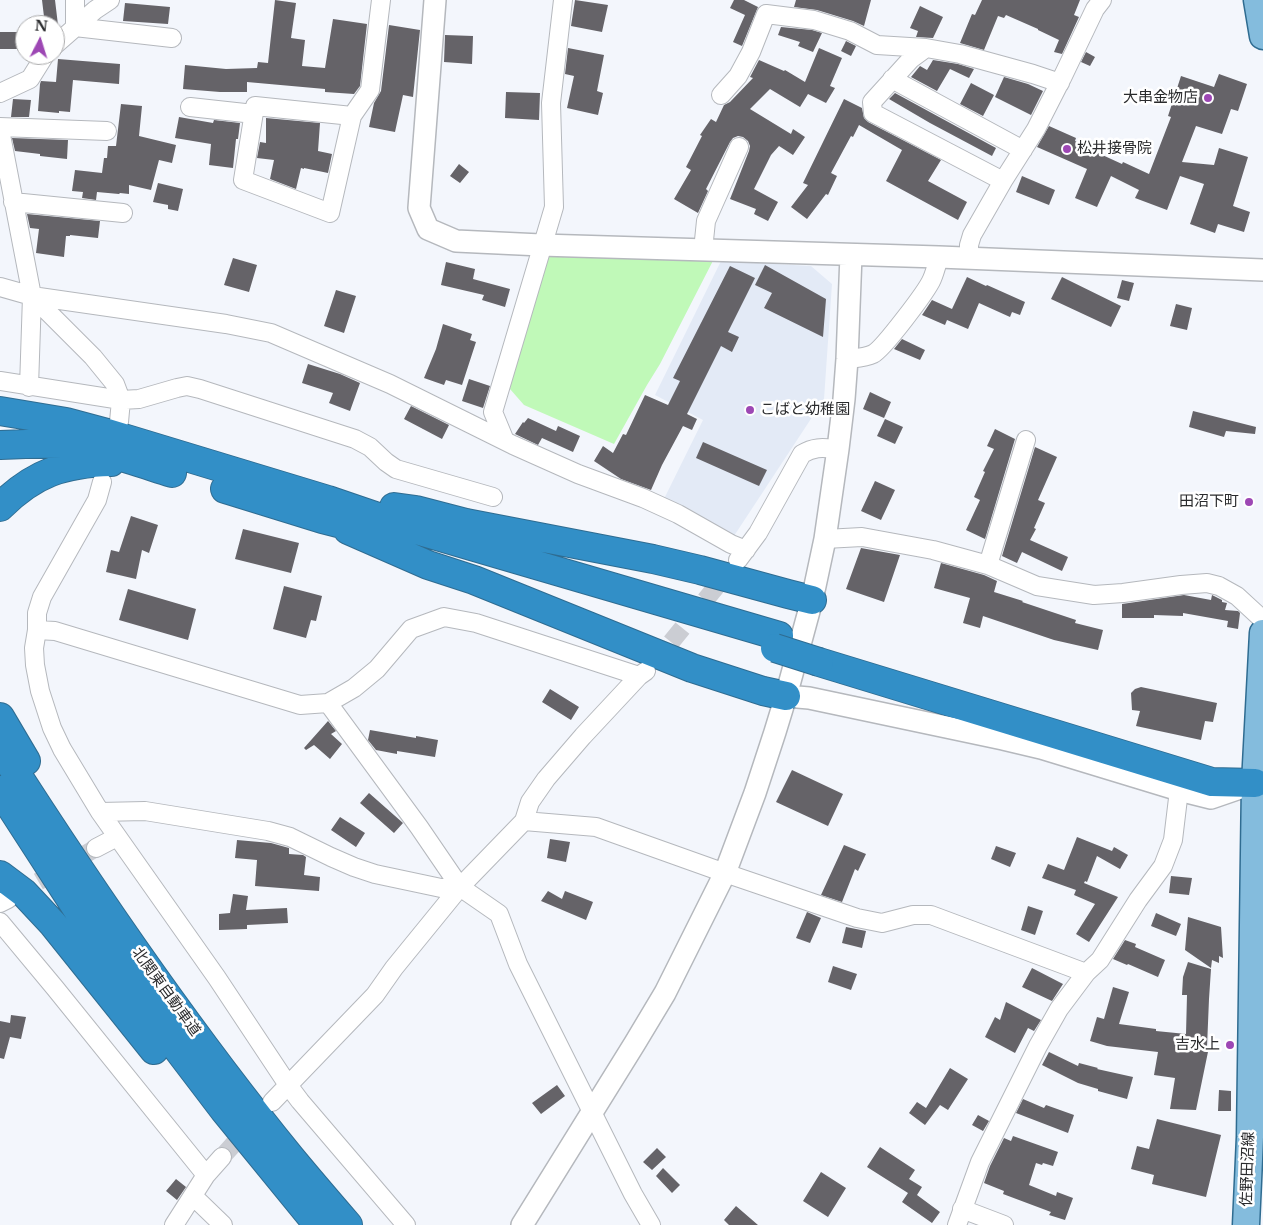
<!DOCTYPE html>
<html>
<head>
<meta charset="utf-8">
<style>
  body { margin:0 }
  #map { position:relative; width:1263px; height:1225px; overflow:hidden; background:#f3f6fc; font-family:"Libre Baskerville",serif }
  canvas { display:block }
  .north { position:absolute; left:15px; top:15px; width:50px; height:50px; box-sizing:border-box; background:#fff; border:1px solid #aaaaab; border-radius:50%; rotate:5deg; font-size:14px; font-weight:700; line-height:20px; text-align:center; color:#2a2b2d }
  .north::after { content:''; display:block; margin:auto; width:18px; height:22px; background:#9d47b4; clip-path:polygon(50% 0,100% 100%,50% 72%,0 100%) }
</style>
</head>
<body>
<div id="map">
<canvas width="1263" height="1225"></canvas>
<div class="north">N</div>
</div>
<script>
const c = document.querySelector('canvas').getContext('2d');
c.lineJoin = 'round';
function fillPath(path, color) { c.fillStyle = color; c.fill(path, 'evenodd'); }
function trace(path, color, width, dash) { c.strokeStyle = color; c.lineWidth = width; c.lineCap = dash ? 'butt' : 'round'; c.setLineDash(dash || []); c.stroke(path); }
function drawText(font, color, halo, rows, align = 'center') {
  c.font = font + ' "Libre Baskerville","Noto Sans JP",serif'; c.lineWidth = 5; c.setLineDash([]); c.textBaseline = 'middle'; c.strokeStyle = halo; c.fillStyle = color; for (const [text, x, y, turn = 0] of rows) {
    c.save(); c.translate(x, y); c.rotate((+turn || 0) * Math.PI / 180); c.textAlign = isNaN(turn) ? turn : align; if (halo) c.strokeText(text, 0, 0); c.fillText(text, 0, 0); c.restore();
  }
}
const built = new Path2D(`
  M721,261L811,266L832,284L824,399L732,539L662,503L703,420L655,395Z`);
const green = new Path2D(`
  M718,251L660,364L647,385L614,444L524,405L510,389L541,257Z`);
const building = new Path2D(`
  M42,0H55L58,25H45Z
  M275,0L296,3L291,38L305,40L302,66L325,68L333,19L367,24L360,86L354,94L325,92V89L247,82V92H220L183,89L185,65L226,69L257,68L258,62L268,63Z
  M575,0L608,5L602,32L571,26Z
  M734,0H744L758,7L742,46L733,42L745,15L730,8Z
  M796,0H871L864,26L853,21L817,10L794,7Z
  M982,0H1080L1074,15L1079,17L1062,54L1054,52L1059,40L1038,30V29L1006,15L1004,18L998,16L984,50L960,43L972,14L975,15Z
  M125,3L170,7L168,24L123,21Z
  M920,6L943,17L933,38L916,37L918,31L910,28Z
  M389,25L420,30L413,97L403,95L395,132L369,127L374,103L381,91Z
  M781,27L812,30L822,33L813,52L798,46L800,42L778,35Z
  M0,32H25V45H22V48H17L18,49H0Z
  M445,35L473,36L472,64L444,62Z
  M846,41L856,46L851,56L841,51Z
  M568,48L604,55L597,91L603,93L598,115L567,108L574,76L565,74Z
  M819,48L842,58L830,86L835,88L826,103L808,94L800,107L770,89L750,109L791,134L793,129L805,137L793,155L779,146L771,155L754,189L778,202L768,221L754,214L756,209L730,199L749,151L750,146L748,141L743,137L738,136L733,138L730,142L706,189L708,191L698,213L674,199L691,170L686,167L702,136L700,135L711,119L716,122L724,105L730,102L753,78L750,77L759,60L784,71L785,70L805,82Z
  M1086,52L1095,57L1090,66L1081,62Z
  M58,59L120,64L119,84L73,80L70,112L59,111V113L38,111L40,84L41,81L56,82Z
  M933,60L958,64L974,69L969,78L950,69L937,91L911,77L920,66L927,70Z
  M1219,74L1247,84L1238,111L1231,109L1222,134L1196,126L1182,162L1214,165L1219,148L1248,157L1233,206L1250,212L1244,232L1218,224L1215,233L1190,224L1204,184L1180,176L1167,210L1135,198L1139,190L1111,176L1097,207L1075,198L1087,169L1037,147L1049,126L1076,138L1075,141L1098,153L1122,164L1123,162L1149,174L1171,117L1168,116L1181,76L1214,87Z
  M1004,77L1028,84L1043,91L1031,115L995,97Z
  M971,83L994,95L983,116L960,104Z
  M506,92L540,93L539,120L505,118Z
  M895,93L996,148L992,156L930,123L889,99Z
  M13,99L31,100L29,117H11Z
  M844,99L862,108L864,118L868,122L941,160L928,181L967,202L958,220L886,181L902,150L859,125L853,137L851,136L831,173L837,176L828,195L826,194L807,219L791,207L808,185L803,183Z
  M121,104L142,106L139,136L176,145L172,163L159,160L151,190L129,185V194L120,193L119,194L97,192L96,200L82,198L83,192L72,191L75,170L102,173L104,158H107L108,146H116Z
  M179,117L213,123L214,120L240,123L238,139H236L233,168L209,165L211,144L175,138Z
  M266,118L320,123L318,151L332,154L328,173L304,168V169L301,168L296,189L270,179L274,160L257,158L260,142L266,143Z
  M12,138L68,140L67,159L40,156V154L15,151Z
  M459,164L469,172L460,183L450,176Z
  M1022,176L1055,190L1049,205L1016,192Z
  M158,183L183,189L178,211L168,209V205L153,202Z
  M27,214L100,221L98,238L70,235V236H66L64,257L36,253L39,229L30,228Z
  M233,258L257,265L249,292L224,285Z
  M446,262L475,269L473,279L510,289L505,307L482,300L484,295L441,285Z
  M765,265L826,299L823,337L764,308L772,293L755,285Z
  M730,266L755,278L728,332L739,337L732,352L721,346L687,414L697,419L692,430L683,426L662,465L651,490L621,479L594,461L603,446L613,453L623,434L626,435L645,395L668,405L680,381L673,378Z
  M967,277L986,286L987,285L1025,302L1020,315L1012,312L1010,317L979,303L968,329L947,320L945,325L922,315L932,300L952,309Z
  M1062,277L1121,306L1111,327L1051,299Z
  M1122,280L1134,283L1129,301L1117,298Z
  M336,290L356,296L344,333L324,326Z
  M1176,304L1192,308L1187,330L1170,326Z
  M443,324L472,334L470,340L476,342L462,385L446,380L444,385L424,378L436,349Z
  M902,339L925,350L920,360L894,349Z
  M308,364L340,374L360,383L350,411L329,403L333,393L302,383Z
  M469,379L490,386L483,408L462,401Z
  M870,392L891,402L884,418L863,409Z
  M411,406L449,425L442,439L404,419Z
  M1193,411L1256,427L1255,434L1226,431L1224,437L1189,427Z
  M528,418L556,431L558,426L580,436L573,452L542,438L538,445L515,434L523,422L524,423Z
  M885,419L903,427L895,444L877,436Z
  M995,429L1015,439L985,539L966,530L980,500L974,497L985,472L983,471L994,449L987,446Z
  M703,442L767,470L759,486L696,458Z
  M1035,447L1057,457L1038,500L1045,503L1034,528L1036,529L1030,540L1068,557L1062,571L1022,552L1017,563L1002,556Z
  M875,481L895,490L881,520L861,511Z
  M131,516L158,525L149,553L142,550L136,579L106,572L111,550L119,552Z
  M243,529L299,543L291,573L235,559Z
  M861,548L900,555L884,602L846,589Z
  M941,563L984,575L997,581L994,592L1023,601L1022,602L1076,620L1075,623L1103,630L1098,650L1054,640L983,616L980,628L963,623L970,598L934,588Z
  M284,586L322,596L316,621L311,620L306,638L273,629Z
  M128,589L196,609L188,640L119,620Z
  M1184,595L1211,600L1212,595L1222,600V602L1227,603L1225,610L1238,611L1240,613L1238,629L1227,627L1228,621L1183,613V616L1154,615V618H1122V604Z
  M1141,687L1217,703L1213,722L1205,721L1201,740L1136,726L1140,711L1132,710L1131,693L1135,689Z
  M550,689L579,707L571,720L542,702Z
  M328,721L336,731L331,734L342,744L330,759L314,745L306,750L304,748Z
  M370,730L416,738V736L438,740L435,757L397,751V754L376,750L368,740Z
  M792,770L843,794L828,826L776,802Z
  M369,793L403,823L394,833L360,803Z
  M340,817L365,833L356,847L331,830Z
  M1077,837L1112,851L1114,847L1128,855L1120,869L1097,856L1087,882L1085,881L1084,883L1118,897L1089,942L1076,934L1095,904L1074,895L1076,890L1042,878L1048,864L1064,870Z
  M550,839L570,842L566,862L547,858Z
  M237,840L271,843L289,848V854L303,855L306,857L304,875L320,877L319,891L255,886L257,860L235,858Z
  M844,845L866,854L858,871L855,869L842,902L821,895Z
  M996,846L1016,853L1010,867L991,859Z
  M1171,876L1192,878L1189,895L1169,893Z
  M548,891L562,899L565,891L593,902L586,920L541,901Z
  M233,894L248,896L246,910L287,908L288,923L247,925V929L219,930V914L230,913Z
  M1028,906L1043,911L1035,935L1021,930Z
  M807,912L821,918L810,943L796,938Z
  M1156,913L1181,924L1176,936L1151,926Z
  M1188,917L1221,927L1223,958L1219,956V963L1212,960L1211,968L1185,950Z
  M846,927L866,931L862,948L842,943Z
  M1125,940L1136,944L1135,947L1165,960L1158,977L1128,964L1127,965L1113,959Z
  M1188,962L1211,969L1209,999L1207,1047H1209L1196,1110L1170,1109L1175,1078L1154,1075L1158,1052L1107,1046L1090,1041L1097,1017L1104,1019L1113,987L1129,992L1119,1024L1156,1029V1031L1186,1034L1187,995H1182L1183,977Z
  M833,966L857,974L851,990L828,982Z
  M1032,968L1063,984L1052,1001L1022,987Z
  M1006,1002L1041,1020L1034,1031L1028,1028L1015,1053L985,1037L995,1017L1000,1020Z
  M11,1015L26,1017L21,1039L10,1037L4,1059L0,1058V1021L10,1023Z
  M1049,1052L1078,1066L1079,1063L1098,1068L1097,1069L1133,1077L1127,1099L1098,1091V1089L1078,1083L1042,1065Z
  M950,1068L968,1079L948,1110L940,1105L925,1125L909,1113L917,1102L926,1108Z
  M557,1085L565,1096L541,1114L532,1103Z
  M1219,1090L1231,1091V1111H1218Z
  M1023,1099L1044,1108L1046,1105L1074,1115L1068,1133L1016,1113Z
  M978,1115L989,1121L983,1131L972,1125Z
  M1157,1119L1221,1135L1206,1197L1152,1184L1154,1175L1131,1169L1137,1146L1149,1149Z
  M1013,1136L1058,1152L1053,1166L1043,1163L1042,1165L1036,1163L1029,1185L1056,1196L1057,1192L1073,1198L1065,1220L1049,1215L1051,1212L1003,1194L1004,1191L984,1183L990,1166L1004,1138L1011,1141Z
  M880,1147L915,1170L909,1179L922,1187L917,1195L940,1212L932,1223L902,1202L908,1193L867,1167Z
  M657,1148L666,1157L652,1170L643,1162Z
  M663,1168L680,1185L672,1193L656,1176Z
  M821,1172L846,1188L828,1217L803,1201Z
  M176,1179L186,1187L177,1200L166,1191Z
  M736,1206L758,1225H729L724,1220Z`);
const minorTunnel = new Path2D(`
  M654,663L729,571
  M15,895L96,848
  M222,1157L250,1126`);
const minor = new Path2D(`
  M75,0V27L172,38
  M55,45L95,10L110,0
  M892,79L1023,150
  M0,93L30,79L45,55
  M721,95L738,76L751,52L766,14L814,20L850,31L877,45L926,48
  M190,107L254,114
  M352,116L255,106L243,180L330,213L352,116L370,90L381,0
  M0,127L107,131
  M0,130L32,296L29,387
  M1003,181L873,113L872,102L911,59L926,48L960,54L1033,74L1060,83
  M13,202L123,213
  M703,250L706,221L739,147
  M969,258V245L972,235L1003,181L1036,129L1062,78L1095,9L1102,0
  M0,287L32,296L226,324L271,333L390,384L513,445L578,474L643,498L678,514L731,544L746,550
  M32,296L93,357L115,384L121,400L119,422
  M847,359C855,358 865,358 873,354C883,349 927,291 932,279C935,272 937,264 939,257
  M0,381L121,400L139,399L177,388L187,386L200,389L355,439L370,447L386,462L396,469L493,497
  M505,441L493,412L554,207L551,103L563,0
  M102,482L97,500L42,597L37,613V630L34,648L35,665L40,691L52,728L62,749L100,812L217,978L288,1085L300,1101L406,1225
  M825,539L862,537L933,550L988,565L1037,586L1094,595L1123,593L1181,585L1207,583L1219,586L1237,596L1263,620
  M738,560L758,533L802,454C815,446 824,448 838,449
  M988,565L1026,440
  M37,630L55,631L300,705L328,703L354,688L377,669L411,629L444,617L476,623L639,676
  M328,703L419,827L460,887L499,914L518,964L633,1194L651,1225
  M100,812L145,811L268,831L290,837L331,857L354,867L375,874L441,888L460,887
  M524,821L596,827L725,873L857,918L882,923L913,915H931L1086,973
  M96,848L117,837
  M0,903L8,899
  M0,922L55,988L206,1175
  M272,1102L375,995L394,968L460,887L524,821L530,802L546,779L583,736L639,676L646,671
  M193,1196L223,1225
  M962,1209L1004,1225
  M174,1225L206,1175L222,1157
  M957,1225L980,1162L1038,1046L1059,1009L1086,973L1100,960L1138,900L1163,866L1173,840L1179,790`);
const tertiary = new Path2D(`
  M435,0L419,208L428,229L456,241L541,245L939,257L1263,270
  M786,696L809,698L1003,739L1041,748L1179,790L1211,798L1243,787
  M522,1225L635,1043L665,993L725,873L755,793L775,732L786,696L812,600L825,539L838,449L844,399L847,359L851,255`);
const primary = new Path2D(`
  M1257,0L1263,36
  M1246,1225L1250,1137L1255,783L1263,633`);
const motorway = new Path2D(`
  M0,411L66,422L107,433L328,500L410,528L779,636
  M0,445C21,444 42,443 63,444C99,448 137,462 172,473
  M225,489L322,519L369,531
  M0,507C34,473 64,463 111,462
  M394,507L416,510L466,523L653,559L700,570L788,594L812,600
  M348,530L428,565L474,580L692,668L763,691L786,696
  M819,662L1212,782L1255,783
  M0,717L26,761
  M0,748C90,889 185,1028 291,1158C310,1181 329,1203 348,1225
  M0,790L112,963L224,1110L318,1225
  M0,875L24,893L53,924L154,1050`);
const motorwayBridge = new Path2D(`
  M775,648L819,662`);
const markers = [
  [1208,98,5,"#9d47b4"],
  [1067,149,5,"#9d47b4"],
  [750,410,5,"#9d47b4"],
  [1249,502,5,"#9d47b4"],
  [1230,1045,5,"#9d47b4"]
];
const poiNames = [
  ["大串金物店",1198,98],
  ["松井接骨院",1077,149,"left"],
  ["こばと幼稚園",760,410,"left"],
  ["田沼下町",1239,502],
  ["吉水上",1220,1045]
];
const streetNames = [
  ["北関東自動車道",166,992,54],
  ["佐野田沼線",1248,1169,-88]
];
fillPath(built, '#e3eaf6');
fillPath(green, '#c0f9b8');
fillPath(building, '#656368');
trace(minorTunnel, '#cbcdd3', 18, [18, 9]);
trace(minor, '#b5b8bd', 20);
trace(tertiary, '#b5b8bd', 24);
trace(primary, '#2f6c91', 29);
trace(motorway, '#2f6c91', 30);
trace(minor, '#fff', 18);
trace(tertiary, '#fff', 21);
trace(primary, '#84bcdd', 26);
trace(motorway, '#328fc7', 28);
trace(motorwayBridge, '#2f6c91', 30, []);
trace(motorwayBridge, '#328fc7', 28);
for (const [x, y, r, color] of markers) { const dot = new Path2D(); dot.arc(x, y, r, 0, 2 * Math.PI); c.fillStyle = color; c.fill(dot); trace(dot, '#fff', 2); }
drawText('15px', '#2a2b2d', '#fff', poiNames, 'right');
drawText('15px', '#2a2b2d', '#fff', streetNames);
</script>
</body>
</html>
